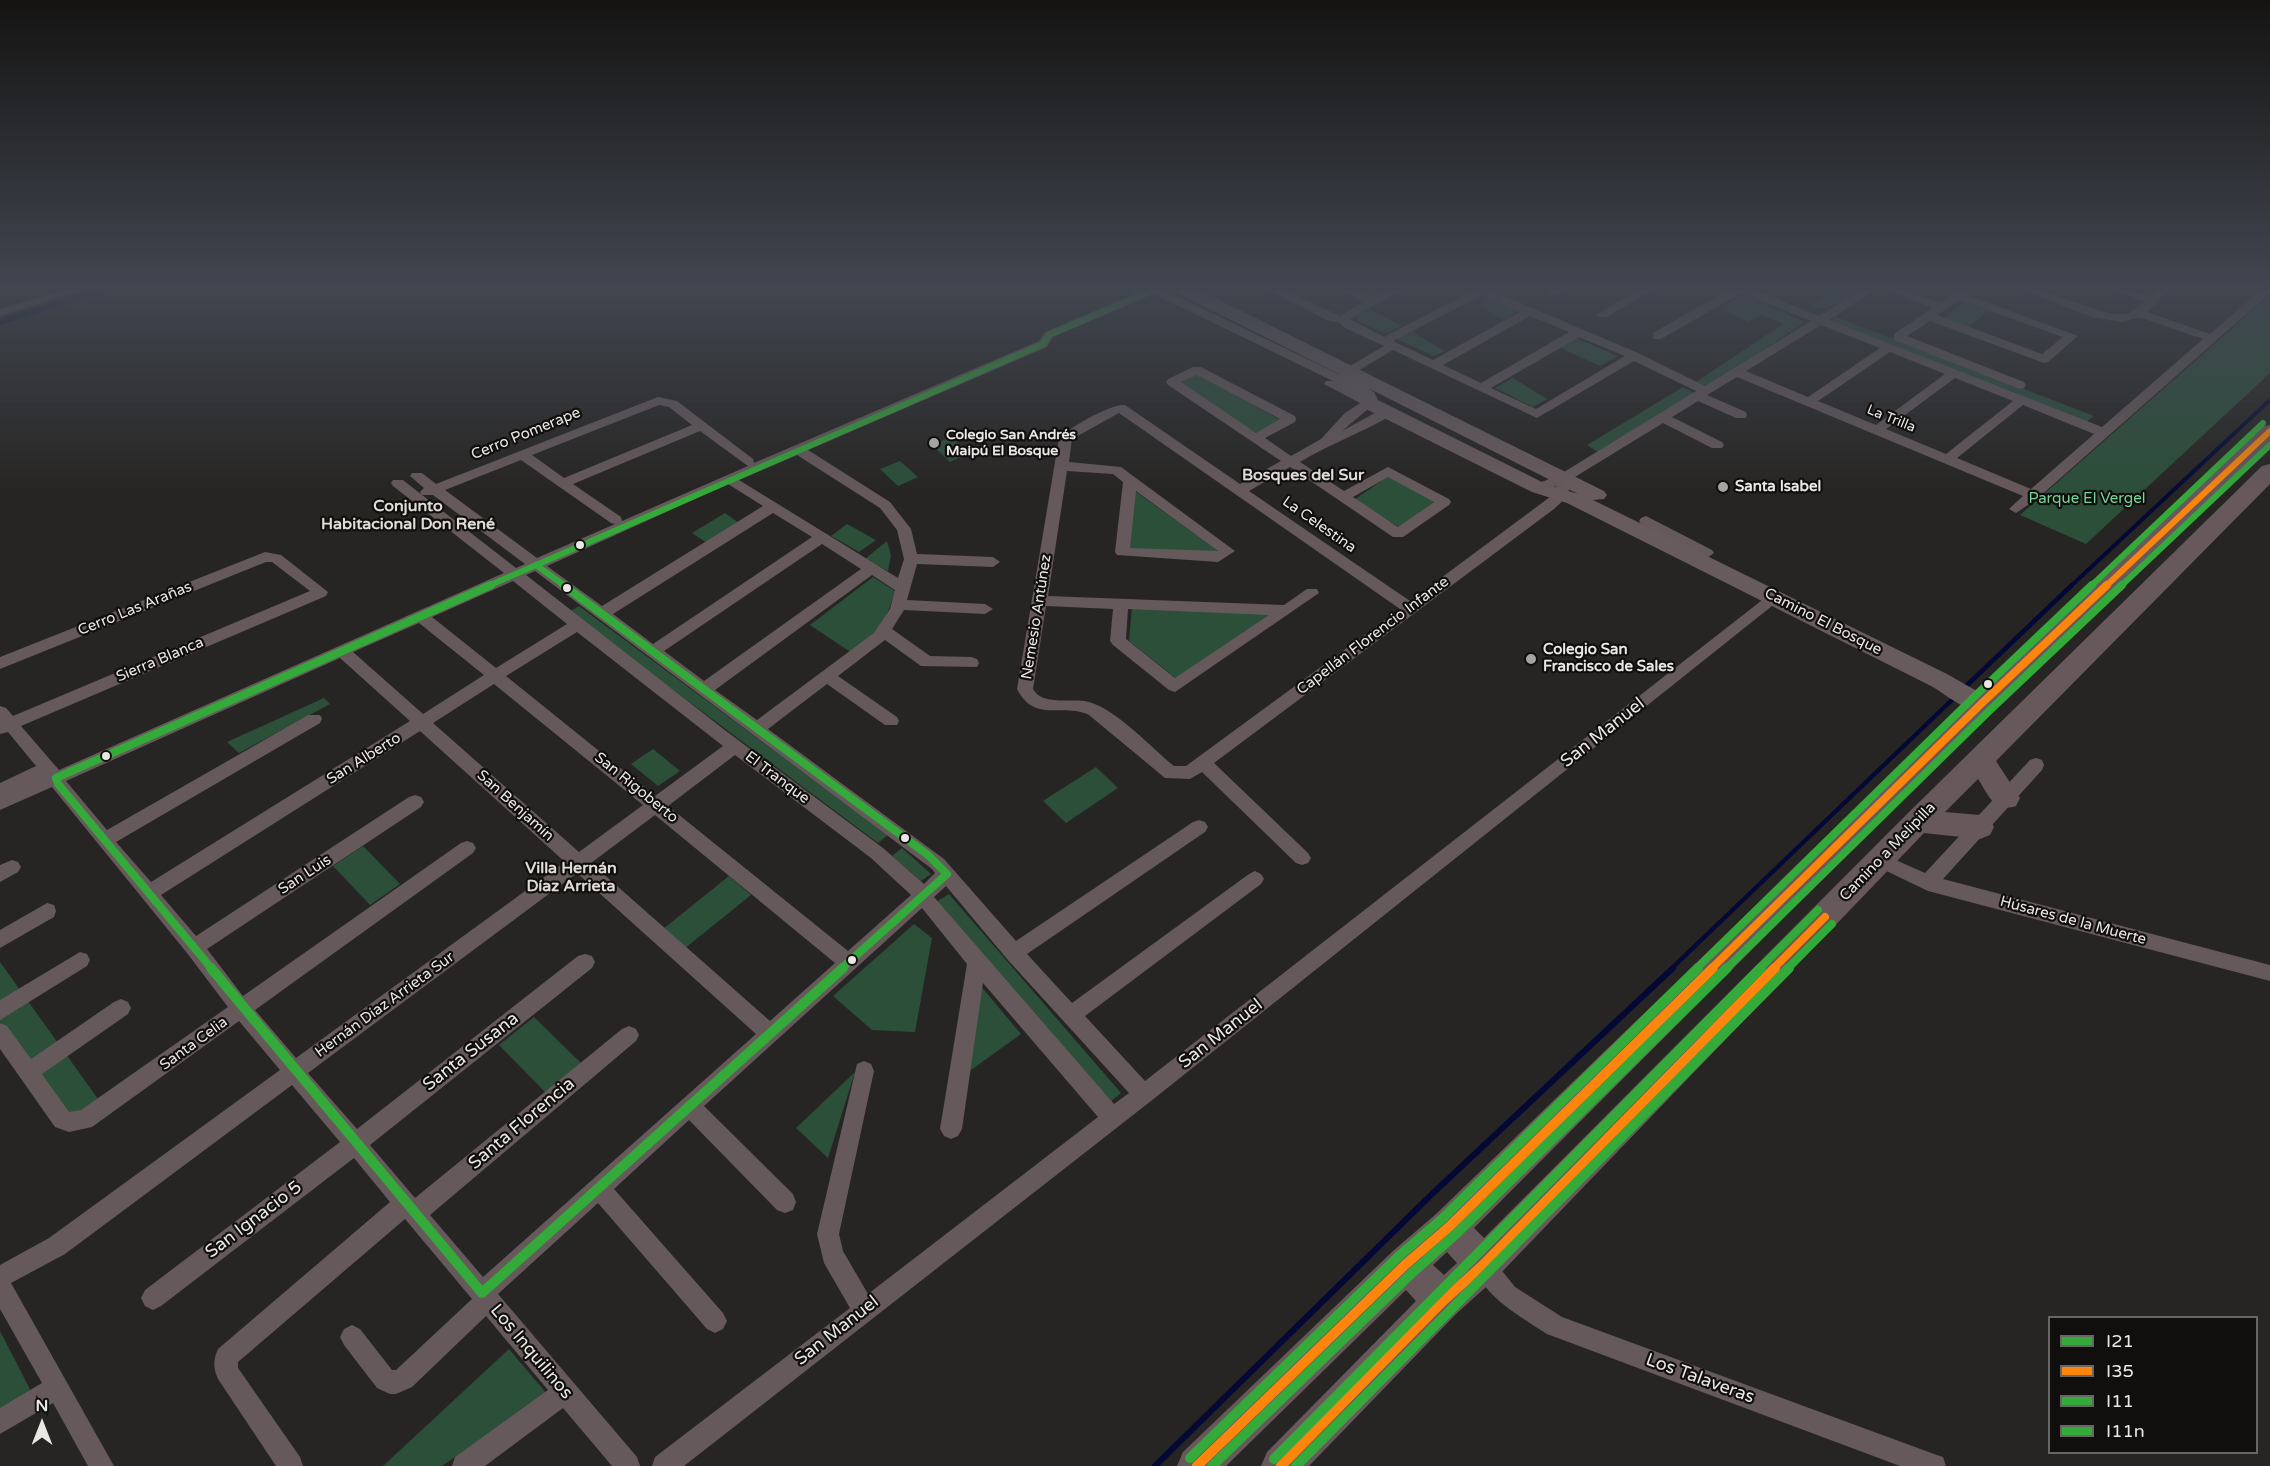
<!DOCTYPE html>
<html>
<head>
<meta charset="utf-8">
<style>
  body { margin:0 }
  #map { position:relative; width:2270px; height:1466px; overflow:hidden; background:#272523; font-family:"Varela Round",sans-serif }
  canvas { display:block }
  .legend { position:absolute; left:2048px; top:1316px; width:210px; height:138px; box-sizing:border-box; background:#100f0d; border:2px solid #676663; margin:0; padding:8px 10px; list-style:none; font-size:18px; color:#e9e8e5 }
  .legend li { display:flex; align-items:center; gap:12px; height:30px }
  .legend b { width:30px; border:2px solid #676663 }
  .north { position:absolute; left:12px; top:1394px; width:60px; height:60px; -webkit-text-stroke:4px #100f0d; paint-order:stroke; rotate:0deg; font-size:16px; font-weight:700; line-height:24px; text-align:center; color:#e9e8e5 }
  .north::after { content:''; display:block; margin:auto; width:21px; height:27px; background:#e9e8e5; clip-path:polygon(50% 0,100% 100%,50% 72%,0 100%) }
</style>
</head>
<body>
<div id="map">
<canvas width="2270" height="1466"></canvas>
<ul class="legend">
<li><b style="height:8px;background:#33aa39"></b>I21</li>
<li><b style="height:8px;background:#fc850d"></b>I35</li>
<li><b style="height:8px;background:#33aa39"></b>I11</li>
<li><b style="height:8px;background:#33aa39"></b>I11n</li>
</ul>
<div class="north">N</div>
</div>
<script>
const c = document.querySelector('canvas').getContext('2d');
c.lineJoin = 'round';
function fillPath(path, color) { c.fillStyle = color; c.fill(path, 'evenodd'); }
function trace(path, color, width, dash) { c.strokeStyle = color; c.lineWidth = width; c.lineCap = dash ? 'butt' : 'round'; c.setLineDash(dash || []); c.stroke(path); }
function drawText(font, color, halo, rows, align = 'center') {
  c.font = font + ' "Varela Round",sans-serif'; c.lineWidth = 4.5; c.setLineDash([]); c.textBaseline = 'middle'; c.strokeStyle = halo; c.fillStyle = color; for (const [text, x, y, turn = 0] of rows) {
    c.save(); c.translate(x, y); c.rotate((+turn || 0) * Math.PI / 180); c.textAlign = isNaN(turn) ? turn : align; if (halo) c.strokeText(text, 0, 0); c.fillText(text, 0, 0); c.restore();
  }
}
const green = new Path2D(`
  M1823,290H1843L1852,294C1837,303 1828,313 1810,306L1830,293Z
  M1743,295L1805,322L1708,387L1696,382L1783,324L1762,314L1748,322L1720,309Z
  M2270,295V373L2086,544L2020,515Z
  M1488,298L1520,310L1504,320L1478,305Z
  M1964,302L1988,311L1967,328L1943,319Z
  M1370,309L1401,326L1386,334L1357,321L1356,316Z
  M1836,317L2094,416L2085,423L1828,322Z
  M1410,331L1445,351L1434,356L1395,338Z
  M1576,338L1618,356L1600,366L1559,347Z
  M1197,374L1282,421L1257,434L1179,383Z
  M1513,378L1547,399L1533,407L1495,388Z
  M1683,387L1696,394L1600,453L1587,445Z
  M951,437L970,453L950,462L932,445Z
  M900,461L918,477L898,486L880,469Z
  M1390,475L1435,501L1399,527L1354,500Z
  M1135,491L1221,553L1129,550Z
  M725,513L739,523L707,543L692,533Z
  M847,524L876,540L859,552L831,536Z
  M887,541L891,555L888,571L865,559Z
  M873,577L895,591C886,622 878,633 852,653L810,625Z
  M579,606L888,835L878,843L569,612Z
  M1132,607L1274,613L1177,679L1129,641Z
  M324,698L330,704L239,753L227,742Z
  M653,749L680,771L658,786L631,764Z
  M1096,767L1118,788L1066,823L1043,801Z
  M363,846L400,884L370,905L333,866Z
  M902,848L931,874L921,881L892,856Z
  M729,876L751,895L684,949L663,929Z
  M949,894L1121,1093L1109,1103L936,902Z
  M914,924L932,938L915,1032L872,1030L833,996Z
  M0,962L98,1099L67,1120L0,1022Z
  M979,984L1021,1034L967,1073Z
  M534,1017L583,1065L548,1095L499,1045Z
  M855,1072L828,1158L796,1128Z
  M0,1331L33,1395L0,1415Z
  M509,1349L547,1394L442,1466H383Z`);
const streamFar2 = new Path2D(`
  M2071,586L2270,400`);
const streamFar1 = new Path2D(`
  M1964,688L2072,585
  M1671,969L1956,696`);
const stream = new Path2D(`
  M1155,1466L1431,1195L1673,968`);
const canal = new Path2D(`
  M94,290H111L0,325V319Z
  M1154,292L1165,297L1160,300L1150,297V293Z`);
const street = new Path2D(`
  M64,290H83L0,316V309Z
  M1144,290H1164L1349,379L1351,382L1349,385H1342L1375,403L1342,431L1382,409H1392L1393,412L1392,415C1361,433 1330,444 1300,462L1344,491L1388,467L1449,499L1451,502L1449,505L1403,537H1393L1290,467L1249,491L1410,601L1554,494L1556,486L1539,492L1534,491L1532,488L1534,485L1559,475L1696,391L1634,361L1537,418L1393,350L1349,376L1343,372L1345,369L1384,346L1345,328L1340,323L1327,320L1268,290H1284L1340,316L1363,302L1342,290H1358L1372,297L1387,290H1402L1350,319L1384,337L1474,290H1490L1638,353L1705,386L1811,321L1741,293L1661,339H1653V333L1728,290H1755L1819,316L1861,290H1875L1829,320L2102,427L2203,339L2139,317L2122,322L2092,317L2023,290H2040L2110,314H2128L2144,302L2113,290H2131L2150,297L2157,290H2170L2147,312L2210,334L2260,290H2270V293L2038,498L2016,513L2009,509L2023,496L1737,377L1707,395L1746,412L1747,415L1746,418H1736L1698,401L1672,417L1722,442L1724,445L1722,448H1712L1663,423L1570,480L1568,496L1554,509L1214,763L1308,853L1311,858L1308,863L1302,865L1296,863L1202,772L1190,779L1165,778L1089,715C1062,702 1035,724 1017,689L1059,438C1068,428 1112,403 1125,405L1240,484L1281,461L1168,385L1166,382L1168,379L1193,367H1201L1295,416L1296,419L1295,422L1265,438L1291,456L1321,439L1345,413L1360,403L1324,384L1326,381H1333L1154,294L1053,337L1047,347L808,450L890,502L911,529L917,554L993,557L1000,562L993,567L917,564L907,600L985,604L993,609L985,614L904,610L892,629L930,656L971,657L977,659L979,663L977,667L921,666L885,640L838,676L897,717L899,721L897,725H885L827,684L768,729L944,859L1016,941L1193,822L1199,820L1205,822L1208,827L1205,832L1027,954L1072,1003L1249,874L1255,871L1261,874L1264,879L1261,884L1085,1016L1145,1081L1770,594L1775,593L1782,598L1151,1101L684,1466H652L655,1457L850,1308L824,1263L817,1234L857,1064L864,1061L871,1064L874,1071L839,1234L843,1251L868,1294L1098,1117L983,983L962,1129L958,1136L951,1139L944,1136L940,1129L967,964L922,908L704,1106L793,1194L796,1202L793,1210L785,1213L777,1210L689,1120L614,1189L723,1313L727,1321L723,1329L715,1333L707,1329L598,1203L498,1294L637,1457L640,1466H612L563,1408L485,1466H452L455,1457L548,1390L486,1316L412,1387L396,1394H390L377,1388L344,1345L340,1337L344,1329L352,1325L360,1329L392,1370H396L472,1299L405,1219L238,1362V1368L300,1457L303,1466H276L218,1379C213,1368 213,1360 218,1349L390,1202L354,1158L161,1306L153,1310L145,1306L141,1298L145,1290L340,1142L292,1085L65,1254L11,1283L114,1466H88L53,1403L0,1434V1408L42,1383L0,1309V1265L49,1238L280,1070L239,1021L92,1127L69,1132L55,1127L0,1049V1023L7,1026L31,1059L114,1002L121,999L128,1002L131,1008L128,1014L42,1074L69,1112L81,1110L228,1007L187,953L52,787L0,810V783L36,766L8,732L0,734V706L6,708L13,716L310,591L272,562H266L0,669V657L265,552L281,555L328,592L326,596L21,726L59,770L504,573L393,486L391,483L393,480H403L422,495L420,492L424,488L410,476L412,473H422L436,484L658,397L677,401L753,459L754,463L1039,341L1045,332ZM1482,295L1520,312L1433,360L1393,341ZM1530,316L1569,332L1481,383L1443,365ZM1821,325L1880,348L1808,397L1746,371ZM1579,337L1625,356L1536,409L1491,388ZM1890,352L1945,374L1876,425L1818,401ZM1197,375L1280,419L1256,433L1181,382ZM1955,378L2013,401L1946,454L1886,429ZM659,405L669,407L692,425L564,478L532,455ZM2023,405L2094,434L2031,489L1957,458ZM1119,413L1400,609L1186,766H1174C1150,747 1119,711 1089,702C1072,697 1043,707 1033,689L1046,606L1113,609L1110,641L1113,645L1169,690L1175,692L1319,593L1317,589H1307L1284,605L1048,596L1067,471L1113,474L1123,482L1115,552L1117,555L1218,562L1235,551L1121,467L1069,462L1072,439ZM700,431L748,466L622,521L621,517L573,484ZM797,455L880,508L897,530L904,559L898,578L739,480ZM521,460L611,523L615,524L537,558L445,490ZM1388,477L1434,502L1398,527L1353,497ZM728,484L763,506L602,606L547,566ZM1136,491L1218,551L1130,548ZM422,495H433L525,564L516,568ZM773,513L812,537L653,644L613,614ZM822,544L861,569L704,681L664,651ZM535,571L932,869L935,873L924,884L883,848L726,731L526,575ZM872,575L895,590L890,609L874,633L757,720L715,690ZM513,581L567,624L496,668L432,617ZM1128,609L1269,615L1175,678L1126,639ZM419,623L484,675L423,714L353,652ZM577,632L714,739L723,746L655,796L506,676ZM340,658L410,721L151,882L116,842L320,723L322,719L320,715H308L107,830L66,781ZM494,684L643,805L579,852L433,723ZM420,731L565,862L296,1058L255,1010L473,853L476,848L473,843L467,841L461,843L243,996L207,949L421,807L424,802L421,797L415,795L409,797L196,936L161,895ZM735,755L871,858L911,895L848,951L668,806ZM655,815L835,963L770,1021L591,863ZM577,873L756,1034L483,1277L430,1215L636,1041L639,1035L636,1029L629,1026L622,1029L415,1198L370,1145L592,968L595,962L592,956L585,954L578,956L357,1129L308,1073ZM946,886L1007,959L1129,1093L1114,1104L934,897Z
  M1551,290H1566L1553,297L1547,294Z
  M1639,290H1654L1606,317H1598L1596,315Z
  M1887,290H1904L1940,303L1958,290H1972L1967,295L2078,336L2048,362L2044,363L1930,321L1907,336L2024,382L2026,385L2024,388L2020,389L1894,340V334L1932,308ZM1959,300L2063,337L2042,354L1937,315Z
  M1646,516L1712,550L1714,553L1707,558L1702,556L1641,524L1639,521L1641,518Z
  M2036,758L2042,760L2044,765L2042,770L1943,879L2270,965V981L1928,891L1874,865L1871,860L1874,855L1880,853L1925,873L2030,760Z
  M12,860L18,862L21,867L18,872L0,882V865Z
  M47,903L54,905L56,911L54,917L0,948V930Z
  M80,952L87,954L90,960L87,966L0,1020V1000Z
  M1483,1254L1491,1257L1515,1287L1562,1317L1934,1454L1943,1457L1946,1466H1900L1547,1334C1518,1315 1486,1298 1472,1265L1475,1257Z`);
const secondary = new Path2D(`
  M1177,290H1199L1604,491L1607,495L1604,499L1593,500L1947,674L1989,698L1993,704L1989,710C1970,716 1947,695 1931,686L1567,503L1532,492L1362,407L1359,398L1336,382L1339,374L1179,294ZM1368,388L1578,494L1546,484L1378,400L1374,392Z`);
const primary = new Path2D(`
  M2270,425V443L1990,711L1474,1228L1484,1238L1908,813L2262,466L2270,464V484L1996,761L2020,798L2016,806C1993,813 1989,795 1978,779L1945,812L1980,815L1990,819L1994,827L1990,835L1980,839L1924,833L1496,1278L1456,1314L1309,1466H1261L1267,1452L1416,1301L1406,1290L1226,1466H1177L1183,1452L1393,1251L1436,1214L1972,697L2262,426ZM1447,1252L1457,1263L1444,1275L1433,1265Z`);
const bus1Far2 = new Path2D(`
  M536,565L565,586
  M488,586L1043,344L1049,335L1153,290`);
const bus1Far1 = new Path2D(`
  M563,585L928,855L947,874L841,969
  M212,969L58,784L56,778L491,585`);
const bus1 = new Path2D(`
  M211,968L482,1293L843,968`);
const bus2Far2 = new Path2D(`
  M2106,586L2270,431`);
const bus2Far1 = new Path2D(`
  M1711,969L1981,704L2107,585
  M1773,969L1825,917`);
const bus2 = new Path2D(`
  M1197,1466L1406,1264L1449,1227L1713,968
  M1281,1466L1443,1301L1483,1265L1775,968`);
const bus3Far2 = new Path2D(`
  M2121,586L2270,445`);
const bus3Far1 = new Path2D(`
  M1726,969L1988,712L2122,585
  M1787,969L1832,924`);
const bus3 = new Path2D(`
  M1212,1466L1413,1272L1456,1234L1727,968
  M1296,1466L1789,968`);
const bus4Far2 = new Path2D(`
  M2091,586L2263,423`);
const bus4Far1 = new Path2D(`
  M1696,969L1974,697L2092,585
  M1759,969L1818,910`);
const bus4 = new Path2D(`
  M1190,1458L1399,1256L1442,1219L1698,968
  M1274,1459L1761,968`);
const markers = [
  [934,443,6,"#a5a4a1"],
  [1723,487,6,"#a5a4a1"],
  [580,545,5,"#e9e8e5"],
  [567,588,5,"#e9e8e5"],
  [1531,659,6,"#a5a4a1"],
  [1988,684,5,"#e9e8e5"],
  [106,756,5,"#e9e8e5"],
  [905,838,5,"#e9e8e5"],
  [852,960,5,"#e9e8e5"]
];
const farStreetnames = [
  ["La Trilla",1891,419,22]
];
const farPoinames = [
  ["Colegio San Andrés",946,435],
  ["Maipú El Bosque",946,451]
];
const streetNames = [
  ["Cerro Pomerape",526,434,-22],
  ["La Celestina",1319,525,35],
  ["Cerro Las Arañas",135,609,-22],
  ["Nemesio Antúnez",1037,617,-81],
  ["Camino El Bosque",1823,622,27],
  ["Capellán Florencio Infante",1373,636,-37],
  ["Sierra Blanca",160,660,-23],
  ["San Alberto",364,759,-32],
  ["El Tranque",777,778,37],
  ["San Rigoberto",636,788,39],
  ["San Benjamín",515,806,42],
  ["Camino a Melipilla",1888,852,-46],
  ["San Luis",305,875,-33],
  ["Húsares de la Muerte",2073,921,15],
  ["Hernán Díaz Arrieta Sur",385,1005,-36],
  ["Santa Celia",194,1044,-36]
];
const poiNames = [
  ["Santa Isabel",1735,487],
  ["Colegio San",1543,650],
  ["Francisco de Sales",1543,667]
];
const parkNames = [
  ["Parque El Vergel",2087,499]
];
const neighbourhoodNames = [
  ["Bosques del Sur",1303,476],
  ["Conjunto",408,507],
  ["Habitacional Don René",408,525],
  ["Villa Hernán",571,869],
  ["Díaz Arrieta",571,887]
];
const nearStreetnames = [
  ["San Manuel",1603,733,-38],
  ["San Manuel",1221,1034,-38],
  ["Santa Susana",471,1052,-38],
  ["Santa Florencia",522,1124,-40],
  ["San Ignacio 5",254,1220,-37],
  ["San Manuel",837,1331,-38],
  ["Los Inquilinos",531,1352,50],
  ["Los Talaveras",1700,1379,20]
];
fillPath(green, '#2b4f39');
trace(streamFar2, '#040834', 4);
trace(streamFar1, '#040834', 4.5);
trace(stream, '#040834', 6);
fillPath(canal, '#040834');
fillPath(street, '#66595b');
fillPath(secondary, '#685b5e');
fillPath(primary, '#67585b');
trace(bus1Far2, '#33aa39', 6);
trace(bus1Far1, '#33aa39', 8);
trace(bus1, '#33aa39', 10);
trace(bus2Far2, '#fc850d', 6);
trace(bus2Far1, '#fc850d', 8);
trace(bus2, '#fc850d', 10);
trace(bus3Far2, '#33aa39', 6);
trace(bus3Far1, '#33aa39', 8);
trace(bus3, '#33aa39', 10);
trace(bus4Far2, '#33aa39', 6);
trace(bus4Far1, '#33aa39', 8);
trace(bus4, '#33aa39', 10);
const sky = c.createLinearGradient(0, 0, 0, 496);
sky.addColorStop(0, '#151413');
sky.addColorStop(0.58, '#414650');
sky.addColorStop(1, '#41465000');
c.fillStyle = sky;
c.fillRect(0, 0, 2270, 496);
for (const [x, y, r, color] of markers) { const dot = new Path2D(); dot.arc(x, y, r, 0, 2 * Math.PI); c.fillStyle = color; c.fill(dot); trace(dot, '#100f0d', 2); }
drawText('14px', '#e9e8e5', '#100f0d', farStreetnames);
drawText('bold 14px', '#e9e8e5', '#100f0d', farPoinames, 'left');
drawText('15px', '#e9e8e5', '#100f0d', streetNames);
drawText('bold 15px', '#e9e8e5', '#100f0d', poiNames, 'left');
drawText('15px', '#74d69b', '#100f0d', parkNames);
drawText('bold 16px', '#e0ddd8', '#100f0d', neighbourhoodNames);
drawText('18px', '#e9e8e5', '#100f0d', nearStreetnames);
</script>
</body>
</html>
